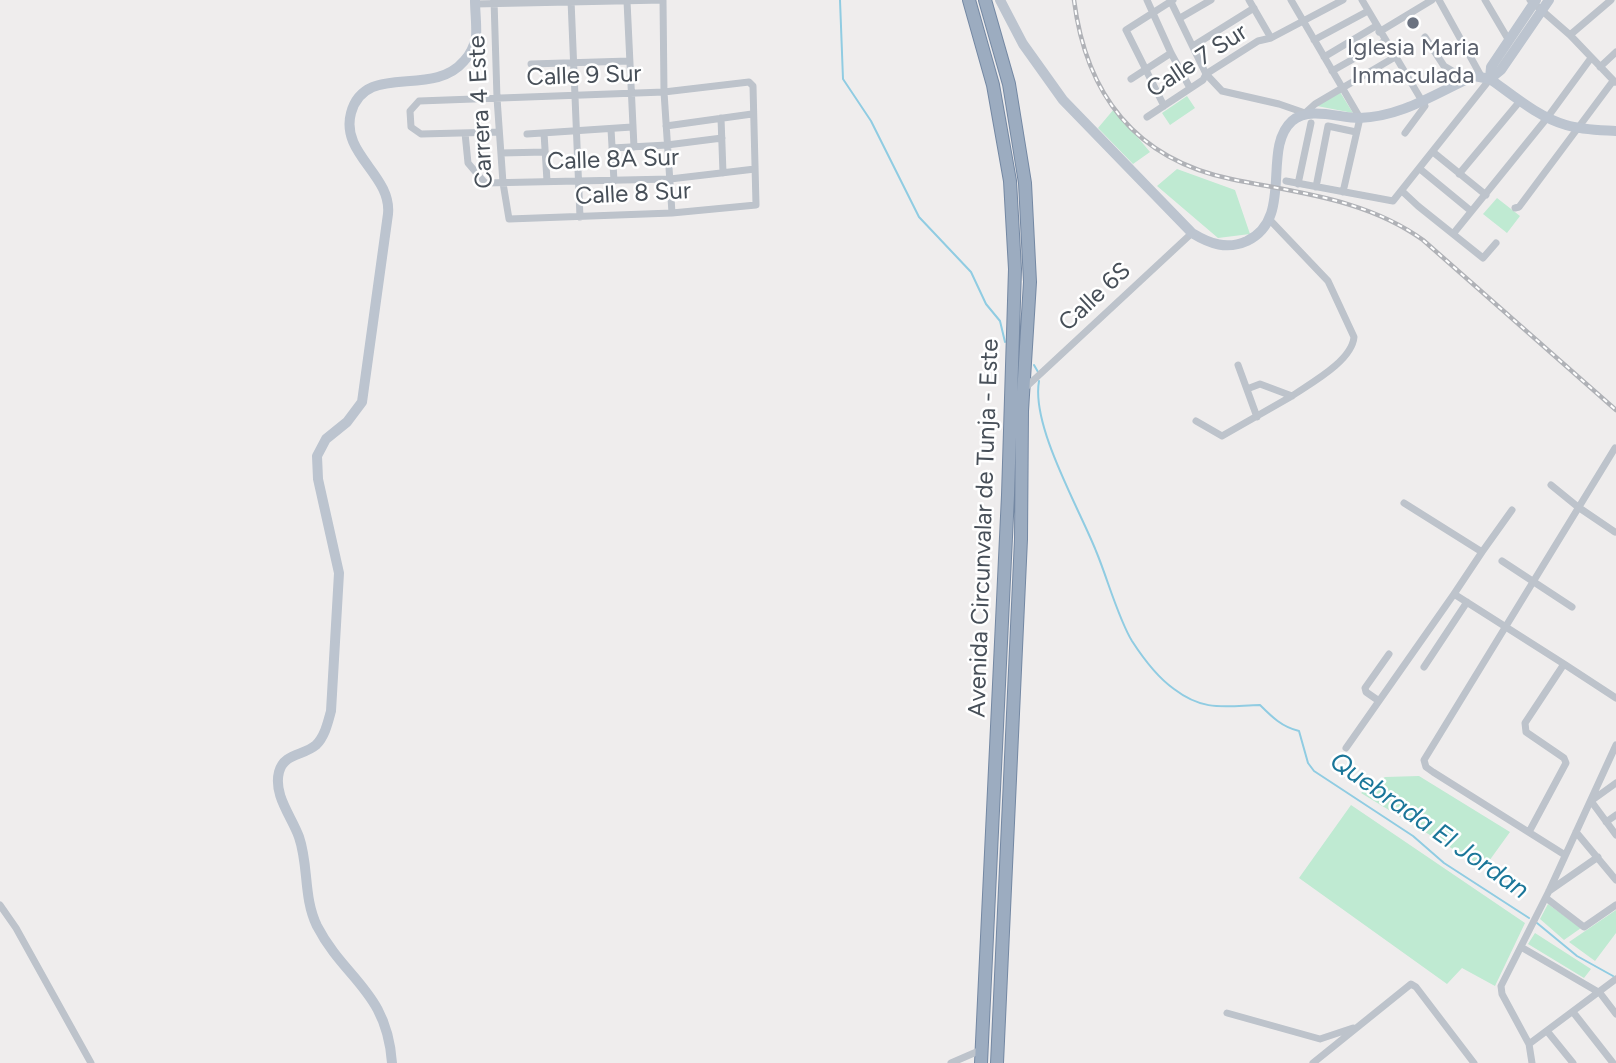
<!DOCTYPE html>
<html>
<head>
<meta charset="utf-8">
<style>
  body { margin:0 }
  canvas { display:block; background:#efeded }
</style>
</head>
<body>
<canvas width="1616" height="1063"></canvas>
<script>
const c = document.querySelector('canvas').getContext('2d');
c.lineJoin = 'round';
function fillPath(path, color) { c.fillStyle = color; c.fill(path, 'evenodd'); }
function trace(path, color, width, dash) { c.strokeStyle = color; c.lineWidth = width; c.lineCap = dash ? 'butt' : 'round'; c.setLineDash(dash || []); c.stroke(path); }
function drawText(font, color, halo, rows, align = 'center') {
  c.font = font + ' Figtree,sans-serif'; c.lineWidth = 5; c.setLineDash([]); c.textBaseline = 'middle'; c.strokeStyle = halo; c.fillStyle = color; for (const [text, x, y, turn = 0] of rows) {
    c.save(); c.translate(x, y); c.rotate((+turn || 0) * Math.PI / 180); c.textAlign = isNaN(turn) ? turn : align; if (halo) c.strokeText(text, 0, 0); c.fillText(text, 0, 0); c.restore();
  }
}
const green = new Path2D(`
  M1340,92L1353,113L1317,106Z
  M1187,96L1195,108L1170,125L1162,113Z
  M1114,109L1150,152L1133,164L1098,128Z
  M1177,169L1235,190L1250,234L1218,238L1157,186Z
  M1497,198L1520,216L1507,233L1483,214Z
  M1419,776L1510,832L1484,868L1361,793L1385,777Z
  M1351,805L1525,923L1495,986L1462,968L1447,984L1299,878Z
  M1548,904L1581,928L1564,940L1540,919Z
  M1616,910V933L1595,961L1569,942Z
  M1535,933L1591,969L1584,978L1528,944Z`);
const stream = new Path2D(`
  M840,0L843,79L871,121L919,217L971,272L986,304L1000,321L1005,342
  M1034,365L1038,372
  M1039,381C1031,426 1079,508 1096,551C1107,577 1118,618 1132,641C1143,658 1157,677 1174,689C1204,712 1225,706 1260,705C1272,717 1282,727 1299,731L1308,763L1314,771L1413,836L1444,863L1529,918
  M1537,923L1577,956L1613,976`);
const minor = new Path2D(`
  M494,0L497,98L503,183L509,219L672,213L756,205L753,86L749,82L664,92L419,101L410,111L411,127L421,134L499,132
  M571,0L580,217
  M663,0L664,92L672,213
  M1147,0L1171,53L1190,88
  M1249,0L1271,38
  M1291,0L1360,118L1343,192
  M1362,0L1425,106L1405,133
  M1439,0L1481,76
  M1485,0L1508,39
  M1530,0L1570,35L1615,82
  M627,1L634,147
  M1171,2L1206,74L1222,91L1279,104L1305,113L1315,104L1395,57
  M475,4L663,0
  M1180,18L1211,0
  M1379,32L1432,0
  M1570,35L1611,0
  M1425,37L1444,66L1466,79
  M1314,40L1368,11
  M1193,46L1254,8
  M1324,57L1376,26
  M531,64L629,61
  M1600,67L1616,52
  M1332,71L1385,41
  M1131,79L1171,53
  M1164,106L1126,30L1173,0
  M1147,117L1203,80L1206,74L1258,41L1271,38L1343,0
  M721,118L723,173
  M666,126L752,114
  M611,129L614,181
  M465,133L468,163L485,183L670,179L755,169
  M544,133L547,181
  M527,134L632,127
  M612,148L667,145L722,138
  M1433,152L1486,195
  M501,153L545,152
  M1420,169L1471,211
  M1459,174L1520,101
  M1286,181L1393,201L1490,79
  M1298,184L1311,123
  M1316,187L1328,126L1356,132
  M1402,191L1418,206L1483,258L1496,243
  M1515,208L1519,207L1613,81
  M1453,234L1547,118L1591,58
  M1238,365L1257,417
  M1024,389L1192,233
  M1247,389L1260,384L1292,396C1311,383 1352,361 1354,337L1328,281L1269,219
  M1196,421L1222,436L1292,396
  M1551,485L1578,507L1615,532
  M1404,503L1482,552L1454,594L1564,664
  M1482,552L1512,510
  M1502,561L1572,607
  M1424,667L1467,602
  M1379,701L1366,692L1365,688L1389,654
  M1346,748L1454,594
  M1616,783L1591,801L1616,835
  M1606,822L1616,815
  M1529,832L1566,763L1564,758L1526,732L1525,723L1564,664L1616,698
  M1576,832L1616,880
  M1565,855L1433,772L1426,767L1424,760L1615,448
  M1549,891L1598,857
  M1546,898L1584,927L1616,905
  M0,905L16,928L91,1063
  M1521,947L1600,993L1616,1014
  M1573,1012L1613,1063
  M1227,1013L1320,1039L1353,1028
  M1547,1031L1573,1063
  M1529,1044L1616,979
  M951,1063L981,1050
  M1313,1063L1411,984L1416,987L1474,1063
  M1532,1063L1529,1044L1502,994L1501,986L1549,891L1616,745`);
const secondary = new Path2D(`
  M1000,0L1023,44L1063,100L1192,233C1210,244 1227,250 1247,241C1295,218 1261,149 1292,121C1309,106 1339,118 1359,118C1402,117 1436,93 1474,76L1490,79C1514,96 1538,117 1566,125C1582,130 1599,130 1616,131
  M1490,79L1501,70L1549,0
  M1490,79L1491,67L1536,0
  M392,1063C387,991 345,980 317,926C303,897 309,866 299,837C292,817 273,795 279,772C284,753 303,756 316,745C325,736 328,722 331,711L339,573L318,479L317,456L326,439L347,422L362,402L388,214C392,175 340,154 351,113C365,61 432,99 464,61C470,55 474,46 476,37C477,26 475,12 475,0`);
const trunk = new Path2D(`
  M969,0L993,85L1010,181L1015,269L1008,495L981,1063
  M985,0L1009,84L1025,183L1030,282L1022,411L1021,539L997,1063`);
const rail = new Path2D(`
  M1074,0C1086,94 1135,159 1231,179C1298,193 1366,199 1423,240L1616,410`);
const markers = [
  [1413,23,7,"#6b7280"]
];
const worshipNames = [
  ["Iglesia Maria",1413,48],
  ["Inmaculada",1413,76]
];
const streetNames = [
  ["Calle 7 Sur",1197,61,-33],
  ["Calle 9 Sur",584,76,-2],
  ["Carrera 4 Este",481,112,-93],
  ["Calle 8A Sur",613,160,-2],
  ["Calle 8 Sur",633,194,-3],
  ["Calle 6S",1095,297,-43],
  ["Avenida Circunvalar de Tunja - Este",984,528,-88]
];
const waterNames = [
  ["Quebrada El Jordan",1429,826,35]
];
fillPath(green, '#bfead2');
trace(stream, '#90cce2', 2);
trace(trunk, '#7488a3', 14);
trace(minor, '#bdc3cb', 7);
trace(secondary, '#bcc4cf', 10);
trace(trunk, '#9cacc0', 12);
trace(rail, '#b0b2b7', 4.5);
trace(rail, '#fff', 2, [5]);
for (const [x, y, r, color] of markers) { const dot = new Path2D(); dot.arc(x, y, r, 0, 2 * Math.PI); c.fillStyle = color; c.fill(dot); trace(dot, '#fff', 2.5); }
drawText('24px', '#5b616d', '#fff', worshipNames);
drawText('24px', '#474f58', '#fff', streetNames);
drawText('italic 26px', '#1a7699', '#fff', waterNames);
</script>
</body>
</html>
